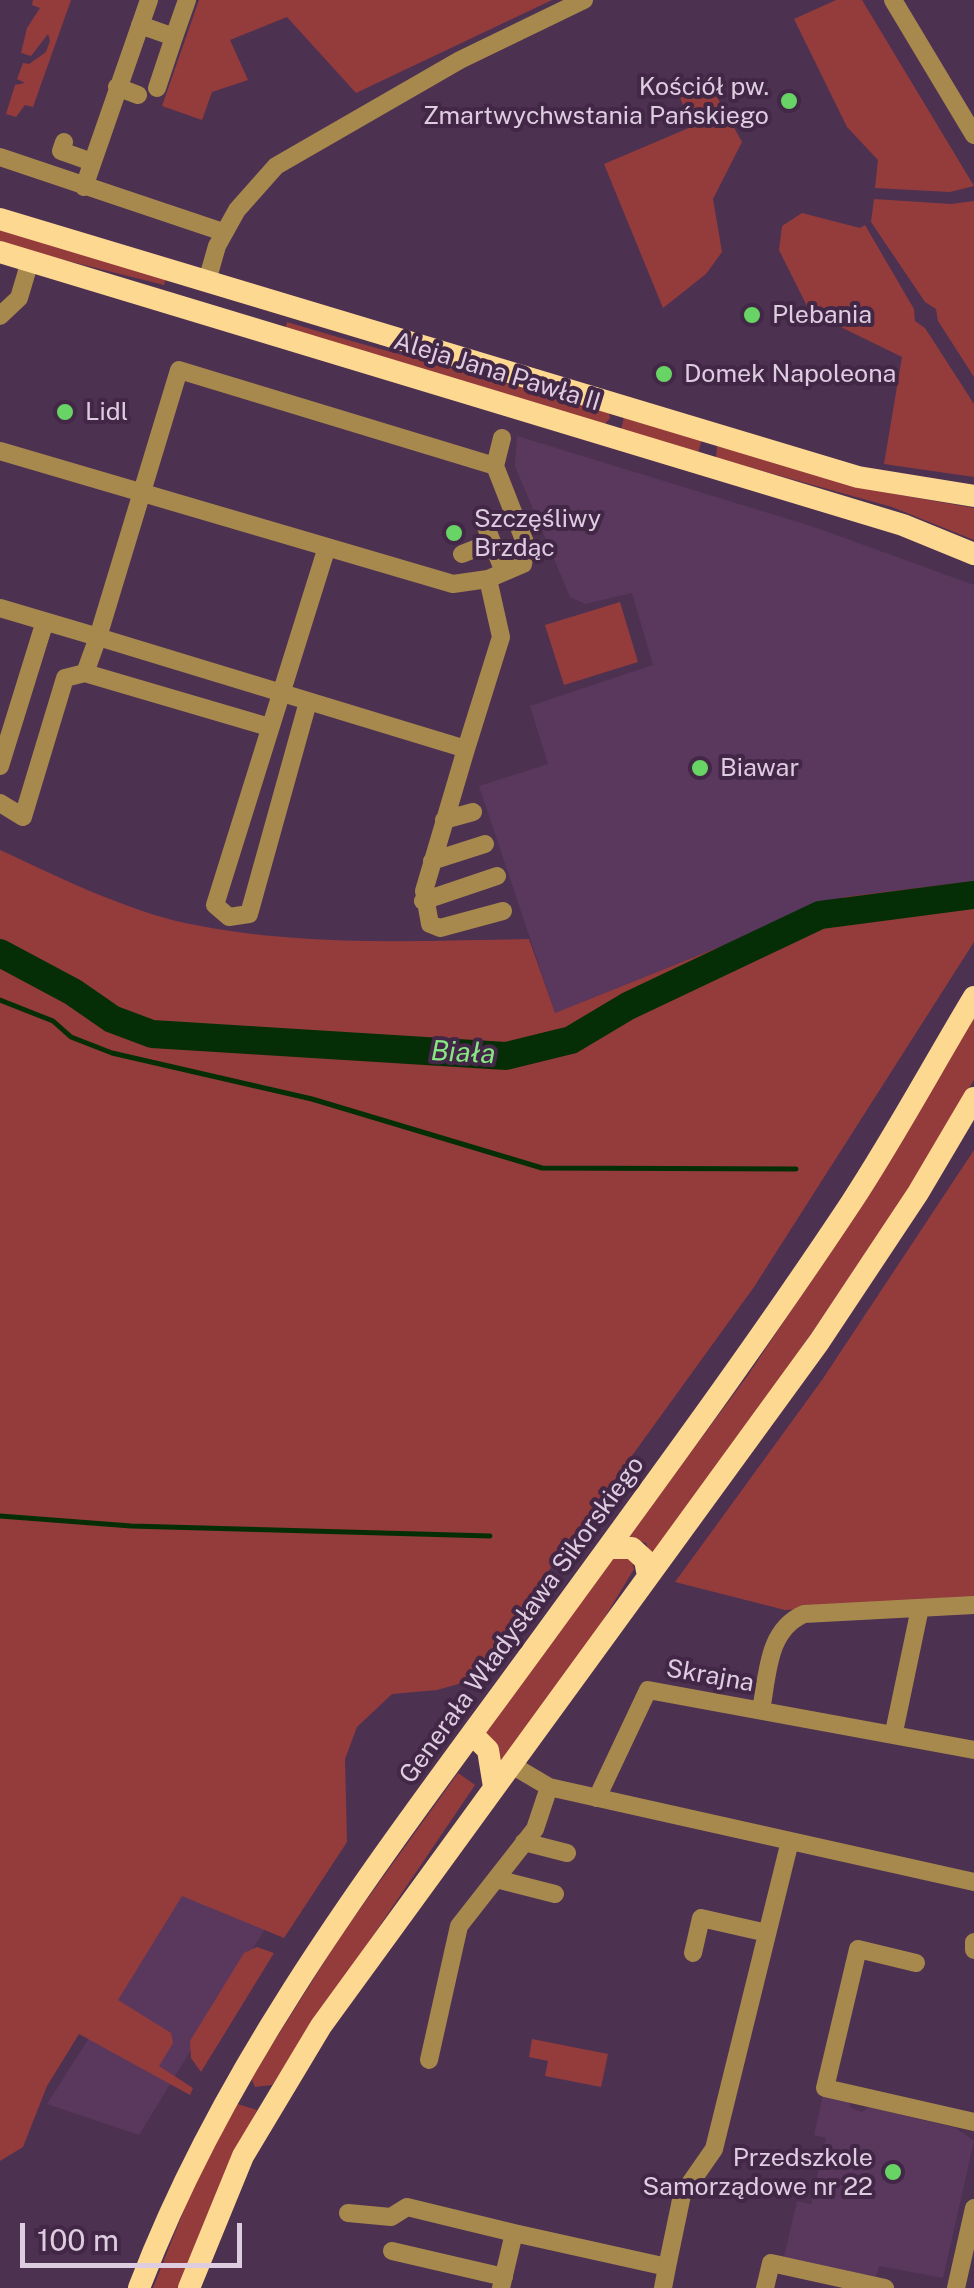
<!DOCTYPE html>
<html>
<head>
<meta charset="utf-8">
<style>
  body { margin:0 }
  #map { position:relative; width:974px; height:2288px; overflow:hidden; background:#4d3151; font-family:"Public Sans",sans-serif }
  canvas { display:block }
  .scale { position:absolute; left:20px; top:2223px; width:222px; height:45px; box-sizing:border-box; border:5px solid #decde0; border-top:0; padding-left:12px; font-size:30px; line-height:35px; white-space:nowrap; color:#decde0; -webkit-text-stroke:8px #422746; paint-order:stroke }
</style>
</head>
<body>
<div id="map">
<canvas width="974" height="2288"></canvas>
<div class="scale">100 m</div>
</div>
<script>
const c = document.querySelector('canvas').getContext('2d');
c.lineJoin = 'round';
function fillPath(path, color) { c.fillStyle = color; c.fill(path, 'evenodd'); }
function trace(path, color, width, dash) { c.strokeStyle = color; c.lineWidth = width; c.lineCap = dash ? 'butt' : 'round'; c.setLineDash(dash || []); c.stroke(path); }
function drawText(font, color, halo, rows, align = 'center') {
  c.font = font + ' "Public Sans",sans-serif'; c.lineWidth = 8; c.setLineDash([]); c.textBaseline = 'middle'; c.strokeStyle = halo; c.fillStyle = color; for (const [text, x, y, turn = 0] of rows) {
    c.save(); c.translate(x, y); c.rotate((+turn || 0) * Math.PI / 180); c.textAlign = isNaN(turn) ? turn : align; if (halo) c.strokeText(text, 0, 0); c.fillText(text, 0, 0); c.restore();
  }
}
const built = new Path2D(`
  M517,436L814,527L974,585V881L844,897L555,1013L479,786L548,764L530,706L653,665L632,593L585,604L570,597L515,466Z
  M184,1889L271,1919L139,2135L47,2104Z
  M823,2096L848,2101L851,2108L862,2112L869,2107L956,2128L974,2141L943,2278L879,2266L876,2277L784,2257L797,2201L811,2204L826,2138L814,2135Z`);
const green = new Path2D(`
  M33,0H71L33,107L25,105L16,117L6,114L15,85L25,83L17,79L23,63L29,64L46,52L50,41L48,34L31,56L21,53L27,28L40,8L32,5Z
  M199,0H552L356,93L287,17L230,40L248,80L212,92L202,120L162,106Z
  M836,0H862L974,186L950,192L875,188L878,160L847,127L794,19Z
  M706,77L742,142L713,199L722,252L706,274L663,308L604,164L691,127L677,89Z
  M874,199L951,204L974,201V377L938,321L936,309L925,302L871,222Z
  M802,213L860,228L865,225L914,309L915,321L925,328L974,404V477L884,464L902,357L810,312L779,250L782,226Z
  M0,229L166,278L164,285L0,244Z
  M287,322C394,355 502,380 609,413L610,418L604,425L285,329Z
  M624,417L702,439L698,453L621,430Z
  M717,446L895,494L974,508V540L892,507L716,458Z
  M620,602L638,662L564,685L545,625Z
  M0,850C58,877 123,909 185,923C298,947 414,941 529,939L555,1013L844,897L974,881V942L754,1287L469,1681L437,1690L392,1694L357,1727L345,1759L347,1842L284,1938L182,1896L118,2000L171,2033L173,2043L159,2066L193,2088L190,2095L79,2034L47,2086L23,2147L0,2161Z
  M974,1016V1080L912,1184L738,1442L652,1559L646,1543L628,1537L748,1375L861,1207Z
  M974,1150V1598L785,1610L675,1582L822,1380Z
  M613,1556L631,1558L634,1569L594,1635L498,1765L483,1735Z
  M458,1773L475,1785L272,2085L255,2087L251,2078L342,1934Z
  M257,1947L274,1953L201,2072L191,2058L190,2041L244,1953Z
  M532,2039L608,2054L601,2087L545,2076L548,2061L529,2057Z
  M234,2103L257,2110L220,2185L178,2288H153L205,2157Z`);
const stream = new Path2D(`
  M0,1000L53,1021L71,1037L112,1053L312,1099L542,1168L796,1169
  M0,1516L131,1526L490,1536`);
const river = new Path2D(`
  M0,953L73,992L112,1019L152,1034L506,1056L571,1040L628,1006L820,915L974,895`);
const minor = new Path2D(`
  M893,0L974,135
  M140,25L174,37L187,0
  M117,87L138,95
  M157,88L174,37
  M64,142L61,151L92,162
  M0,157L223,232
  M84,187L149,0
  M207,281L217,246L237,210L276,166L460,60L584,0
  M0,316L19,298L30,261
  M0,451L327,547
  M482,517L504,572
  M462,554L492,542
  M488,579L501,637L466,749L98,637L179,370L495,466
  M0,608L98,637L85,673L269,727
  M308,702L249,914L229,917L215,905L327,547L453,584L488,579L523,564L526,545L495,466L502,438
  M466,749L424,891L430,924L440,928L503,911
  M0,766L45,621
  M0,803L23,817L65,678L85,673
  M444,820L473,812
  M432,861L485,844
  M423,901L497,876
  M761,1710C768,1674 767,1630 804,1614L974,1605
  M894,1732L920,1608
  M510,1764L549,1787L974,1882
  M597,1798L648,1690L974,1750
  M524,1842L567,1853
  M496,1879L555,1894
  M974,1942V1950
  M693,1953L701,1918L767,1933
  M916,1963L858,1949L825,2088L974,2122
  M429,2060L459,1926L535,1829L549,1787
  M348,2213L391,2217L407,2207L514,2233
  M392,2251L504,2277
  M501,2288L514,2233L667,2267L682,2195L714,2149L790,1841
  M663,2288L667,2267
  M765,2288L771,2263L885,2288
  M956,2288L974,2208`);
const major = new Path2D(`
  M0,219L858,477L974,496
  M0,252L903,525L974,554
  M608,1548H632L645,1560L648,1576
  M472,1734L488,1750L494,1787
  M139,2288C229,2051 389,1848 537,1645C643,1499 751,1354 851,1203C895,1136 933,1065 974,997
  M189,2288L243,2156L321,2026L819,1342L918,1193L974,1098`);
const markers = [
  [789,101,10,"#68d465"],
  [752,315,10,"#68d465"],
  [664,374,10,"#68d465"],
  [65,412,10,"#68d465"],
  [454,533,10,"#68d465"],
  [700,768,10,"#68d465"],
  [893,2172,10,"#68d465"]
];
const poiNames = [
  ["Kościół pw.",769,87,"right"],
  ["Zmartwychwstania Pańskiego",769,116,"right"],
  ["Plebania",772,315],
  ["Domek Napoleona",684,374],
  ["Lidl",85,412],
  ["Szczęśliwy",474,519],
  ["Brzdąc",474,548],
  ["Biawar",720,768],
  ["Przedszkole",873,2158,"right"],
  ["Samorządowe nr 22",873,2187,"right"]
];
const streetNames = [
  ["Aleja Jana Pawła II",497,372,17],
  ["Generała Władysława Sikorskiego",522,1620,-54],
  ["Skrajna",710,1676,10]
];
const waterNames = [
  ["Biała",463,1053,3]
];
fillPath(built, '#5a385d');
fillPath(green, '#943c3c');
trace(stream, '#052e06', 5);
trace(river, '#052e06', 28);
trace(minor, '#a7894d', 18);
trace(major, '#fdd891', 22);
for (const [x, y, r, color] of markers) { const dot = new Path2D(); dot.arc(x, y, r, 0, 2 * Math.PI); c.fillStyle = color; c.fill(dot); trace(dot, '#422746', 4); }
drawText('25px', '#decde0', '#422746', poiNames, 'left');
drawText('25px', '#decde0', '#422746', streetNames);
drawText('italic 28px', '#87e783', '#422746', waterNames);
</script>
</body>
</html>
